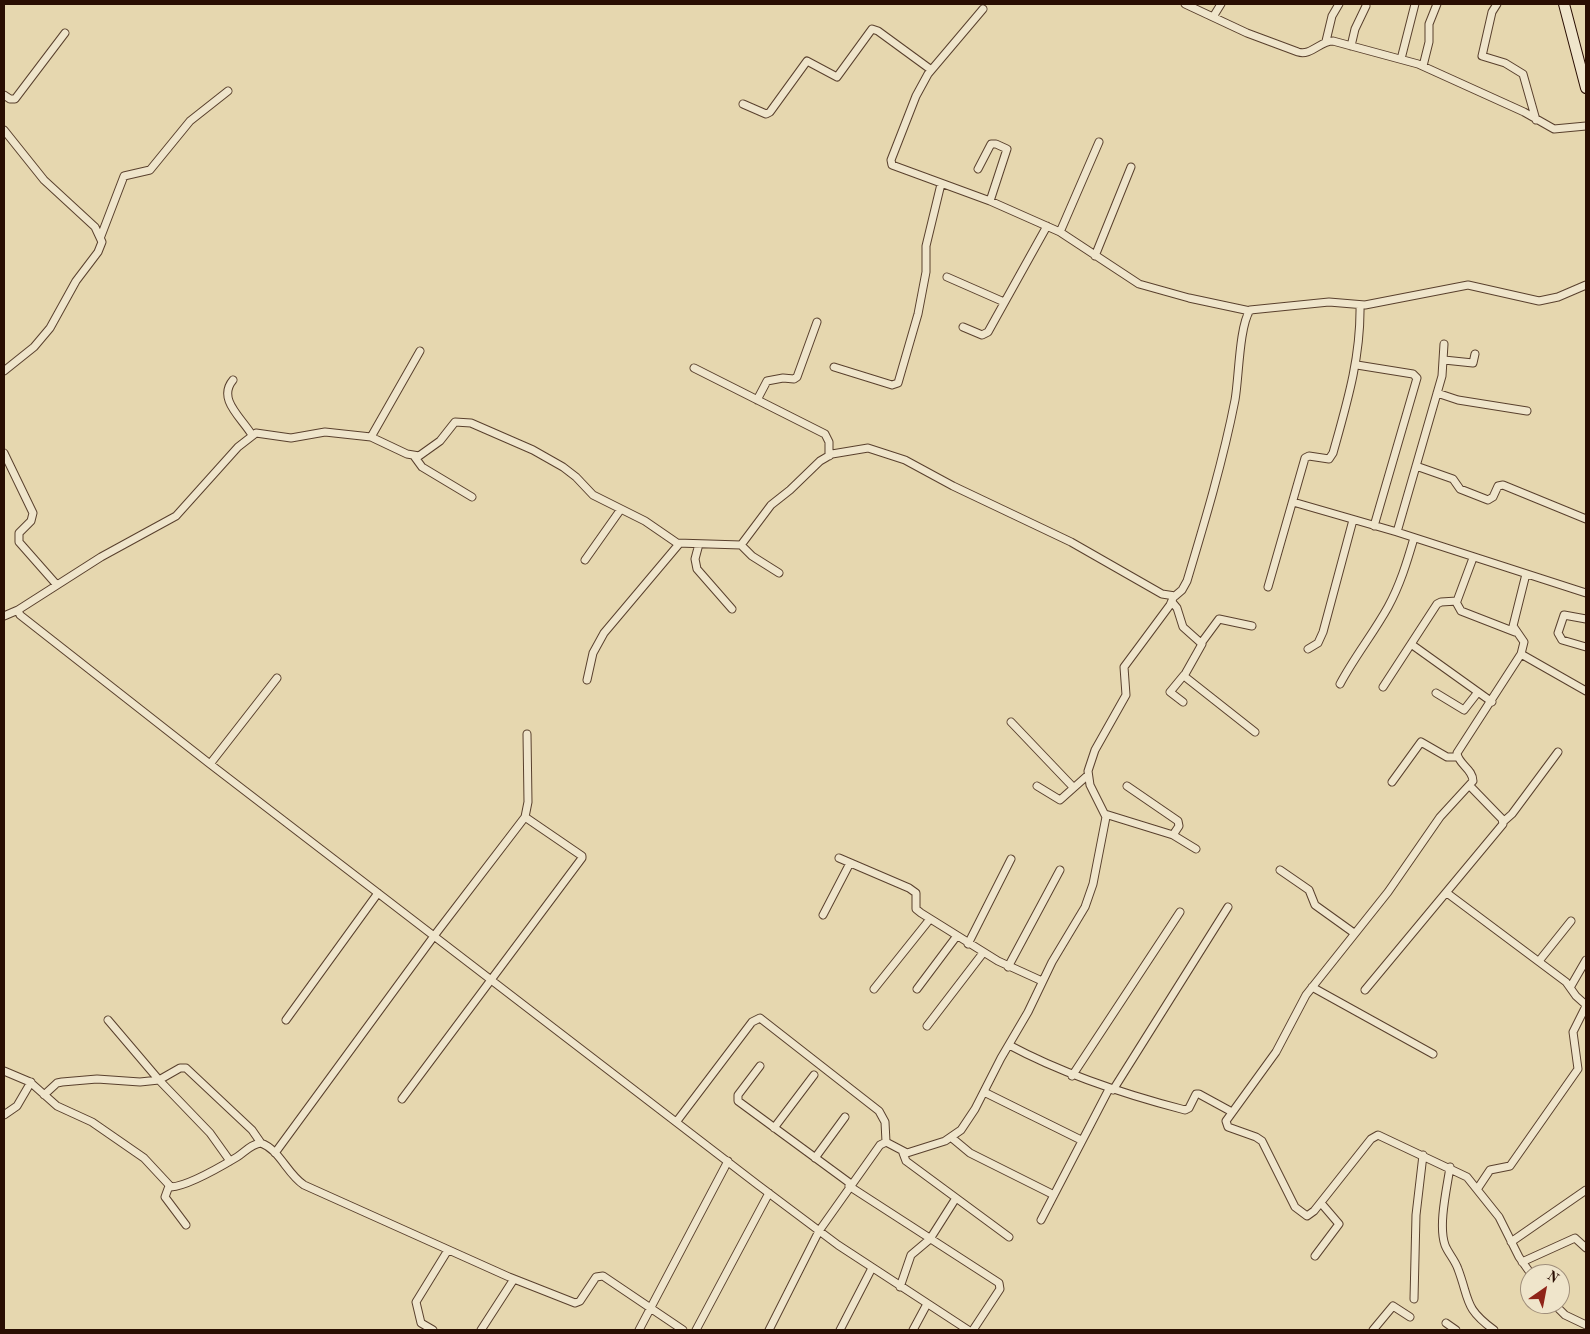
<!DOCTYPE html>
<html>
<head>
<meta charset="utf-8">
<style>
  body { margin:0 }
  #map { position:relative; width:1590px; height:1334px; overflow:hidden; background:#e6d7af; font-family:"Old Standard TT",serif }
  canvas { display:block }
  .frame { position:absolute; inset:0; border:5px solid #2a0e02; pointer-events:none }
  .north { position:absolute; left:1520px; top:1264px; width:50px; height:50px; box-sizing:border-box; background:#efe5cb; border:1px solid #a08f7b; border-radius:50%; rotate:33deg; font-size:14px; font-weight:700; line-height:20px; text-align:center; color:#2a0e02 }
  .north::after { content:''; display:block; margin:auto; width:18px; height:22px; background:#8f2418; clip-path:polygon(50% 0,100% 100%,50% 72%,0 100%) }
</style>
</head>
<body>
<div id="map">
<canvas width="1590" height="1334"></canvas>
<div class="frame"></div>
<div class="north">N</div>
</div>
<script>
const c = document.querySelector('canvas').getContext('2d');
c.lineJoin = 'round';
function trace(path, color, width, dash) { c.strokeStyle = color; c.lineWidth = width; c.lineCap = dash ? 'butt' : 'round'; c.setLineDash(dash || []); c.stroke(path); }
const street = new Path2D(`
  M1185,4L1247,33L1298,52C1311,56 1320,41 1333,41L1418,64L1524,112L1554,129L1586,126
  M1497,4L1492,12L1482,56L1505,63L1523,74L1536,120
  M983,9L928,74L916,96L891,160L892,165L990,201L1060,232L1139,284L1189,298L1250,311
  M1213,17L1221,4
  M1326,41L1332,16L1339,4
  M1351,46L1355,29L1366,6
  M1401,59L1415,4
  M1423,66L1429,42V24L1437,4
  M4,95L10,99H15L65,33
  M743,104L766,114L770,112L807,61L837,77L872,29L878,31L930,69
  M4,130L44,180L95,227L102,242L98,252L76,281L50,328L34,347L4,371
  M978,169L991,144H996L1007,149L990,201
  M1060,232L1099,142
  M101,236L124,176L150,170L190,121L228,91
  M1095,256L1131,167
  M947,277L1004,302
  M963,327L982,335L988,332L1047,226
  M1444,360L1473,363L1475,354
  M1357,365L1413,374L1417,378L1374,526
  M834,367L892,385L898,383L918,314L926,272V246L941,184
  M694,368L825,434L829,442V456
  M233,380C217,399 241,417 252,435
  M1437,393L1458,400L1527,411
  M757,400L767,381L783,378L794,379L797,377L817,322
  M371,437L420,351
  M4,453L33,513L31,521L19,533V542L56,584
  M414,456L422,467L472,497
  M1416,466L1453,479L1460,489L1488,500L1493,497L1498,486L1503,485L1586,519
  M1293,502L1397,532L1586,593
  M1397,532L1442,376L1444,344
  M699,544L695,559L697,569L732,609
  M741,545L752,556L779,573
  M585,560L621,509
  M1268,587L1305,458L1309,456L1329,459L1333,453C1347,403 1361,357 1360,305
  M1172,602L1177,608L1183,627L1202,644L1184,676L1255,732
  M1456,602L1461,611L1515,632
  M4,616L18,610
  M1586,619L1564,615L1558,633L1562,640L1586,647
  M1202,642L1219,619L1252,626
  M1411,644L1492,702
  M1308,649L1318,643L1323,632L1353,520
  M1521,654L1524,642L1513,626L1526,574
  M587,680L593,653L604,633L679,544
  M1340,684C1355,656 1373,634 1388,607C1400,585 1407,562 1414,538
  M1383,687L1437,604L1441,602L1457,601L1473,558
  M1436,693L1464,710L1478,692
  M1183,702L1170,692L1184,675
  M1011,722L1073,787
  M210,764L277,678
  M1392,782L1421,742L1447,757H1457
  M1037,786L1060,800L1088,775
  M1127,786L1178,821L1179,826L1173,835
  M1105,814L1173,835L1196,849
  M1503,822L1512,814L1558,752
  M839,858L909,888L916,893V909L921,913L998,961L1042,981
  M1280,870L1309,890L1315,905L1354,933
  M1447,893L1566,982L1576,996L1586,1005
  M823,915L850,863
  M968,944L1011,859
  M1539,961L1571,921
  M1008,967L1060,870
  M1571,986L1586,960
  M1312,987L1433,1054
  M874,989L930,919
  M917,989L956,937
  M1365,990L1503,824L1502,819L1470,786
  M108,1020L159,1080L210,1133L230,1161
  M286,1020L378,893
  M927,1026L983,953
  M1009,1045C1065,1075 1123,1094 1185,1110L1189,1108L1196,1094H1199L1232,1112
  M760,1066L738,1095V1101L851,1184
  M4,1071L30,1082L57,1106L92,1122L144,1158L171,1187C188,1186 222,1166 237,1157C245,1152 251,1144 261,1143C280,1150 287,1174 304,1185L509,1277L575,1303L580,1301L596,1277L603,1276L683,1330
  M1072,1076L1180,912
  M1113,1090L1228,907
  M984,1092L1081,1140
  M44,1095L57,1083L62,1082L97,1079L140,1082L159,1080L180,1068H186L252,1130L261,1143
  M402,1099L582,858V856L525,817
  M4,1115L17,1106L31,1082
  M677,1121L752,1022L760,1018L879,1111L885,1122L886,1142
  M774,1128L814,1075
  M952,1138L970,1153L1054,1195
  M275,1153L434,936L525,817L528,802L527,734
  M903,1153L906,1161L1009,1237
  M815,1158L845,1117
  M1450,1167C1447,1188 1438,1225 1445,1245C1448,1253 1455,1260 1458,1269C1470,1301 1464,1308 1494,1330
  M169,1186L165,1197L186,1225
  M849,1186L999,1283L1000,1289L973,1330
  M1478,1188L1490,1170L1510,1166L1578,1069L1573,1032L1586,1006
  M1041,1220L1109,1089
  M1511,1242L1586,1190
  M1315,1256L1339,1224L1321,1203
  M1522,1262L1575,1238L1586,1248
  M1531,1274L1519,1257L1499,1217L1467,1177L1378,1135L1371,1139L1314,1211L1307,1216L1295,1207L1262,1141L1256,1137L1228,1127L1226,1121L1276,1052L1306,995L1388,892L1440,817L1473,781C1473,769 1458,764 1457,753L1521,654L1586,691
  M900,1287L911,1255L930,1239L956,1198
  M1414,1299L1416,1215L1423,1155
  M1554,1304L1565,1315L1586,1325
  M1446,1323L1456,1330
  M433,1330L421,1323L416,1302L448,1250
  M481,1330L514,1279
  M639,1330L728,1161
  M696,1330L769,1193
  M769,1330L819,1231L880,1145L886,1142L907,1153L945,1141L961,1130L975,1109L1001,1058L1028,1012L1052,962L1085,907L1093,884L1106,817L1090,785L1088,771L1095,750L1126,695L1124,667L1170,605L1174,596
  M840,1330L872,1268
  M913,1330L927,1304
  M968,1330L838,1245L758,1185L210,764L20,615L18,610L101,557L176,516L238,447L256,433L291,438L325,432L371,437L407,454L419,456L440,441L455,422L471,423L533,450L563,467L576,477L593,495L645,521L677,543L741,545L771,505L790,490L820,461L832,454L868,448L905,460L953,486L1071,542L1162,594L1175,596L1182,590L1187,581C1205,521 1223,461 1235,400C1239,378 1239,327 1250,310L1329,302L1365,305L1468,285L1539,301L1558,297L1586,285
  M1373,1330L1393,1306L1410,1317`);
const secondary = new Path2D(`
  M1564,4L1586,88`);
trace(street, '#59402d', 9);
trace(secondary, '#2a0e02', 12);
trace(street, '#efe5cb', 7);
trace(secondary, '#efe5cb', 10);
</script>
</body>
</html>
